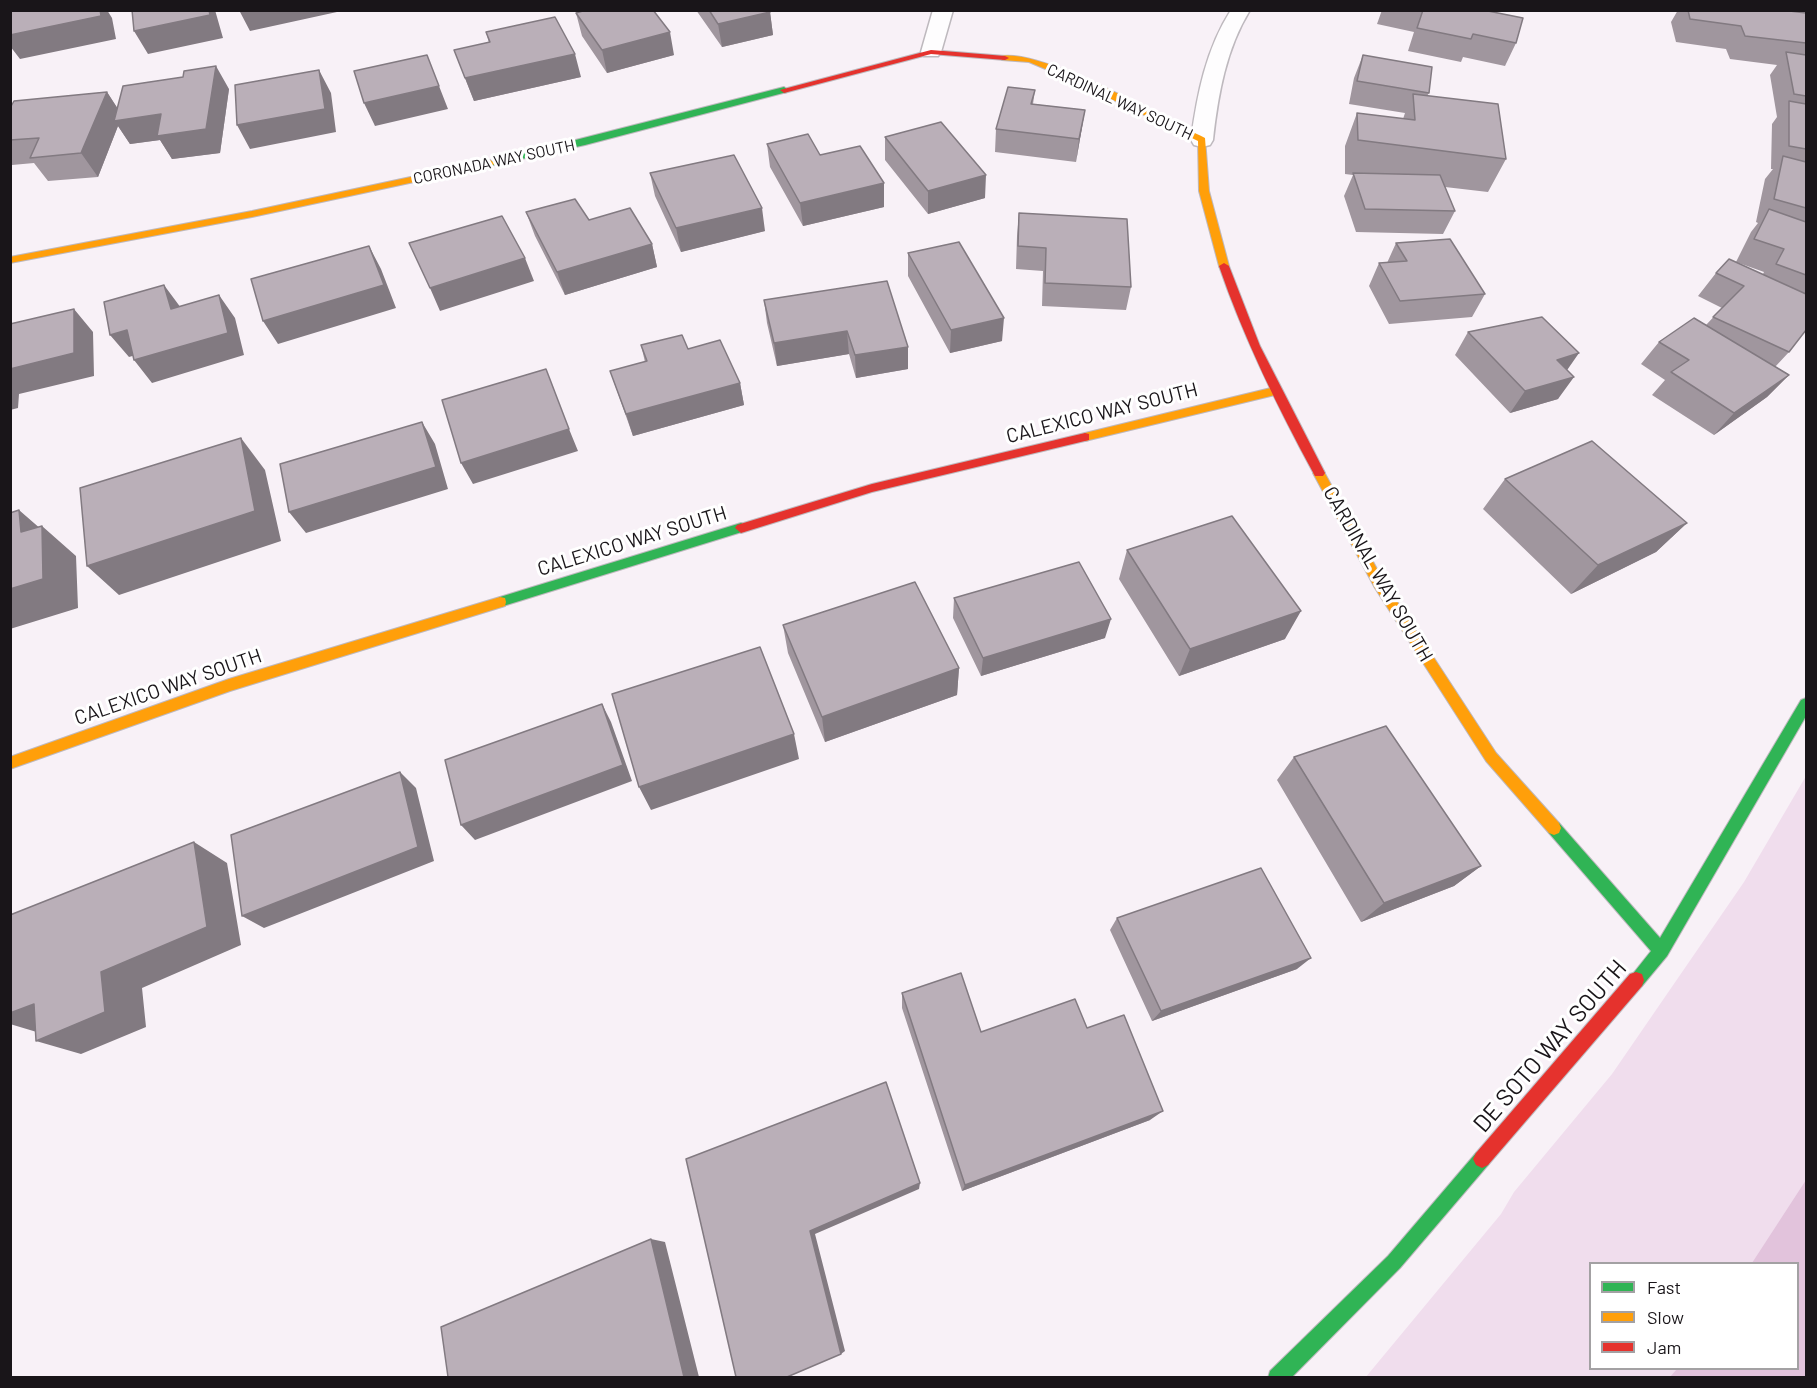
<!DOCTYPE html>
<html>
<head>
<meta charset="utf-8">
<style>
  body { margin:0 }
  #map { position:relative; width:1817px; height:1388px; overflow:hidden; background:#f8f1f7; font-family:Barlow,sans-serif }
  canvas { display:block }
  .frame { position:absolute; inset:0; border:12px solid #191519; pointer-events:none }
  .legend { position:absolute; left:1589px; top:1262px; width:210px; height:108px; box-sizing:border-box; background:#fff; border:2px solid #a3a1a3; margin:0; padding:8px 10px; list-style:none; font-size:18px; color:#191519 }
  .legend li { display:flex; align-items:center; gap:12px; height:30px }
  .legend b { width:30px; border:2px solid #a3a1a3 }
</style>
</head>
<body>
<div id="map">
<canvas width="1817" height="1388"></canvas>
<div class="frame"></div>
<ul class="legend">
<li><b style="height:8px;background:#30b455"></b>Fast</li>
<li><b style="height:8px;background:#ff9f0a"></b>Slow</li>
<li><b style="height:8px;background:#e5322d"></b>Jam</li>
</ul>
</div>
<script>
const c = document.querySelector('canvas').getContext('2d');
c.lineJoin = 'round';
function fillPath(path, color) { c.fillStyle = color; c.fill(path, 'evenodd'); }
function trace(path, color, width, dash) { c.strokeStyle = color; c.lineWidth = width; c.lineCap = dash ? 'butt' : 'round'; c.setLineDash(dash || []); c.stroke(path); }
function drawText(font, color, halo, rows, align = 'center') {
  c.font = font + ' Barlow,sans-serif'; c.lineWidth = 6; c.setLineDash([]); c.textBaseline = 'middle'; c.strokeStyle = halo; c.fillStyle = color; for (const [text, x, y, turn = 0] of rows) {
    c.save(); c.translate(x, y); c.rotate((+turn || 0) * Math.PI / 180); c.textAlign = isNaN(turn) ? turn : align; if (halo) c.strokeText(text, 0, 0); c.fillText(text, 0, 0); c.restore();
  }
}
const green = new Path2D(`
  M1806,776V1377L1365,1378L1501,1214L1514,1192L1612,1074L1744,882ZM1590,1264H1798V1368H1590Z`);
const water = new Path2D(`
  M1806,1180V1377H1670L1677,1369L1798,1368V1264L1752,1263Z`);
const street = new Path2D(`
  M933,10H953L941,52L938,56H924L921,52Z
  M1231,10H1250C1226,49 1218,95 1213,140L1210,145L1202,147L1194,145L1191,140C1197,95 1206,49 1231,10Z`);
const fast = new Path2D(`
  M784,87L788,90L787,92L585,145L490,166L485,163Z
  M741,523L745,525L747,528L745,531L500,607L494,602L500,597Z
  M1806,698V716L1667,956L1642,986L1636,988L1630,986L1628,980L1651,951L1549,833L1547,828L1549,823L1554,821L1559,823L1660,938L1801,700Z
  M1482,1150L1488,1153L1491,1159L1488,1165L1400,1268L1291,1378H1268L1270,1371L1388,1256L1476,1153Z`);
const slow = new Path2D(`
  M1002,56C1045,50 1162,117 1205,138L1209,191L1229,266L1228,268H1220L1219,266L1199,191L1198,141L1076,82L1029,62L1002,60Z
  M490,160L495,163L493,165L252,217L10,263V257L252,211Z
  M1275,387L1281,391L1279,394L1085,441L1079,437L1085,433Z
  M1319,469L1323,470L1383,580L1496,753L1559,823L1561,828L1559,833L1554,835L1549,833L1486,761L1375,588L1313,473Z
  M500,597L505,598L506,602L505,606L230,691L10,769V757L229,679Z`);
const jam = new Path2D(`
  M931,50L1005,56L1009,58L1005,60L931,54L784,93L780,90Z
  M1224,263L1229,266L1260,346L1325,473L1323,476H1315C1278,408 1244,339 1219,266Z
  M1085,433L1089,434V440L872,492L741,533L735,528L737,525L872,484Z
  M1636,972L1642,974L1644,980L1642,986L1488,1165L1482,1168L1476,1165L1473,1159L1476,1153L1630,974Z`);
const wall = new Path2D(`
  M696,10H769L770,12L773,35L722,47Z
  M1382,10H1483L1516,43L1505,66L1463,57L1461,62L1408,51L1414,32L1377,24Z
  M1678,10H1806V330L1789,352L1775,367L1789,375L1767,397L1714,435L1652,395L1665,380L1641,364L1659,342L1706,325L1722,308L1698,296L1716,273L1763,274L1764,272L1736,262L1751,232L1758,223L1756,222L1765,179L1773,169H1771L1772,124L1777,117L1770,75L1777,65L1730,59L1726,49L1676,42L1671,22Z
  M576,13L674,55L607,73L582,36Z
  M486,32L581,77L474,101L454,50L489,43Z
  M1363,55L1429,93L1427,96L1506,159L1488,192L1445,187L1455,211L1443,234L1356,232L1344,196L1353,175L1345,174V146L1357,113L1403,119L1405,113L1349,104L1354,78Z
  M229,89L220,153L172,159L160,140L130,144L118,126L98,177L48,181L34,163L12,165L10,163V108L107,92L117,108Z
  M1035,90L1033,104L1085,110L1076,162L995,152L996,129Z
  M885,137L985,198L928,214L885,160Z
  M767,144L820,155L884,183V207L803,226L770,167Z
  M650,173L765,231L681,252L655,196Z
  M526,212L652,244L657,267L565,295L535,236Z
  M1019,213L1131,287L1126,310L1042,306L1043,271L1016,269L1017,236Z
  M1396,243L1485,294L1472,317L1389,324L1369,286L1379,263H1387Z
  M908,253L1002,341L950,353L908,276Z
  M764,300L908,347V369L856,378L849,354L777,366L767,323Z
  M1468,332L1567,370L1558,399L1510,413L1455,355Z
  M641,345L688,349L740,383L744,405L633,436L610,371L645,362Z
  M1505,479L1687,523L1656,552L1571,594L1483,509Z
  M1127,550L1285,639L1179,676L1119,579Z
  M954,598L1105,638L981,676L953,618Z
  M783,625L959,668L957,695L825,742L788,653Z
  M1294,757L1481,866L1454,886L1361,922L1277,780Z
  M1117,918L1297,969L1152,1021L1110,930Z
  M902,993L981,1032L1087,1028L1150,1120L962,1191L902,1008Z`);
const shadedWall = new Path2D(`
  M100,10H107L112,18L116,39L20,59L10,46V35Z
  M209,10H215L223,38L148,54L134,31Z
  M239,10H337V12L250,31Z
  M770,12L773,35L722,47L718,24Z
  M670,32L674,55L607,73L602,50Z
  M575,54L581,77L474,101L465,78Z
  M216,66L229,89L220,153L172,159L160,140L130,144L118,126L98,177L81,153L107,92L122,115L161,114Z
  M319,70L331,93L336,132L250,149L237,125Z
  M439,86L448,109L375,126L364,103Z
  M1085,110L1081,133L1076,162L1079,139Z
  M986,175L985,198L928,214V191Z
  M884,183V207L803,226L800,203Z
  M762,208L765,231L681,252L676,228Z
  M652,244L657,267L565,295L557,272Z
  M369,246L381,269L396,308L278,344L263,321Z
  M525,258L534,281L440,311L430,288Z
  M164,285L181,308L171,309Z
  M219,295L235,318L244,355L152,383L134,360Z
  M74,309L93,332L94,376L19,394L18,408L10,410V369Z
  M1004,318L1002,341L950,353L951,330Z
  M127,330L146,352L129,357L110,335Z
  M847,331L849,354L777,366L774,343Z
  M908,347V369L856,378L855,355Z
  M1579,353L1563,376L1557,360Z
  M1789,375L1767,397L1714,435L1734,413Z
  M1574,377L1558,399L1510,413L1525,391Z
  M740,383L744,405L633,436L626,414Z
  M422,422L435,444L448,489L306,533L289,512Z
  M569,429L578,451L473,484L461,463Z
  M241,438L265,470L281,541L119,595L87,566Z
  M19,510L42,530V526L76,556L78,608L10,629V589L21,532Z
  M1687,523L1656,552L1571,594L1598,565Z
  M1301,611L1285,639L1179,676L1190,649Z
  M1111,619L1105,638L981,676L983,658Z
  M959,668L957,695L825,742L822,717Z
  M602,704L611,722L632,781L475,840L461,825Z
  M794,734L799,759L651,810L639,787Z
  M400,772L416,788L434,861L264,928L242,916Z
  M194,842L227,863L241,945L142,988L146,1027L81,1054L36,1041L101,972Z
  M1481,866L1454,886L1361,922L1384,903Z
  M1311,958L1297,969L1152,1021L1161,1011Z
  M34,1004L40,1033L10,1024V1013Z
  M1163,1111L1150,1120L962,1191L965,1185Z
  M920,1183L919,1189L815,1234L845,1351L841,1354L810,1231Z
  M651,1239L665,1242L699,1377H684Z`);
const building = new Path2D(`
  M10,10H100L101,16L10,35Z
  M132,10H209L210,15L134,31Z
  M586,10H653L670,32L602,50L576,13Z
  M709,10H769L770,12L718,24Z
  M1423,10H1483L1523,18L1516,43L1473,34L1471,39L1417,28Z
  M1688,10H1781L1806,13V43L1745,36L1741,26L1690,19Z
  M555,17L575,54L465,78L454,50L490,42L486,32Z
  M1786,52L1806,55V96L1794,94Z
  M427,55L439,86L364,103L354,71Z
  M1363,55L1432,67L1429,93L1357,81Z
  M216,66L206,129L157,136L161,114L114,121L123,86L183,77L184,71Z
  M319,70L325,109L237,125L235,85Z
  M1008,87L1035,90L1031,104L1085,110L1079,139L996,129Z
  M107,92L81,153L30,158L39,138L10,140V108L14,101Z
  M1413,94L1498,104L1506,159L1358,140L1357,113L1415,120Z
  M1789,101L1806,104V149L1789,146Z
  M941,122L986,175L928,191L885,137Z
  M808,134L820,155L860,146L884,183L800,203L767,144Z
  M734,155L762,208L676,228L650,173Z
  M1783,156L1806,162V208L1774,199Z
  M1353,173L1440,175L1455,211L1365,209Z
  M575,199L589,220L630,208L652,244L557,272L526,212Z
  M1769,209L1806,222V275L1776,264L1784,249L1754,239Z
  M1019,213L1127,219L1131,287L1045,283L1046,248L1018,246Z
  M502,216L525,258L430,288L409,243Z
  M1450,239L1485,294L1400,301L1379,263L1407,261L1396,243Z
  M959,242L1004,318L951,330L908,253Z
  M369,246L384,285L263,321L251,279Z
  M1729,259L1806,294V330L1789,352L1713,317L1744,286L1716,273Z
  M887,281L908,347L855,355L847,331L774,343L764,300Z
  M164,285L171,309L219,295L228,333L134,360L127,330L110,335L104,302Z
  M74,309V353L10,369V324Z
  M1542,317L1579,353L1557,360L1574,377L1525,391L1468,332Z
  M1694,318L1789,375L1734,413L1671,372L1689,360L1659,342Z
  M682,335L688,349L720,340L740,383L626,414L610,371L647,361L641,345Z
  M546,369L569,429L461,463L442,400Z
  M422,422L436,467L289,512L280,464Z
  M241,438L255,511L87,566L80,488Z
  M1592,441L1687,523L1598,565L1505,479Z
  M19,510L21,532L42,526L43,579L10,589V513Z
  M1232,516L1301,611L1190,649L1127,550Z
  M1079,562L1111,619L983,658L954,598Z
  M915,582L959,668L822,717L783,625Z
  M760,647L794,734L639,787L612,694Z
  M602,704L623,765L461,825L445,760Z
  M1386,726L1481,866L1384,903L1294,757Z
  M400,772L418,847L242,916L231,835Z
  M194,842L207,927L101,972L105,1012L36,1041L34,1004L10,1013V915Z
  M1261,868L1311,958L1161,1011L1117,918Z
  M961,973L981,1032L1075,999L1087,1028L1124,1015L1163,1111L965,1185L902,993Z
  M886,1082L920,1183L810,1231L841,1354L787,1377H736L686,1159Z
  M651,1239L684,1377H448L441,1327Z`);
const farStreetnames = [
  ["CARDINAL WAY SOUTH",1120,102,25],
  ["CORONADA WAY SOUTH",494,162,-12]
];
const streetNames = [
  ["CALEXICO WAY SOUTH",1102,413,-14],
  ["CALEXICO WAY SOUTH",632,541,-17],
  ["CARDINAL WAY SOUTH",1378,574,60],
  ["CALEXICO WAY SOUTH",168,687,-19]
];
const nearStreetnames = [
  ["DE SOTO WAY SOUTH",1550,1046,-49]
];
fillPath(green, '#f0dded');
fillPath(water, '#e2c3dc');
trace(street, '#beb9be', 3);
trace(fast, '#beb9be', 2);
trace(slow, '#beb9be', 2);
trace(jam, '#beb9be', 2);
fillPath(street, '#fefdfe');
fillPath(fast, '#30b455');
fillPath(slow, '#ff9f0a');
fillPath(jam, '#e5322d');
fillPath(wall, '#a0969e');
fillPath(shadedWall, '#827a81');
fillPath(building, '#baafb8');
trace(building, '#827a81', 1.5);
drawText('16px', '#191519', '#fff', farStreetnames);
drawText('20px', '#191519', '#fff', streetNames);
drawText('24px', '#191519', '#fff', nearStreetnames);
</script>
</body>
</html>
